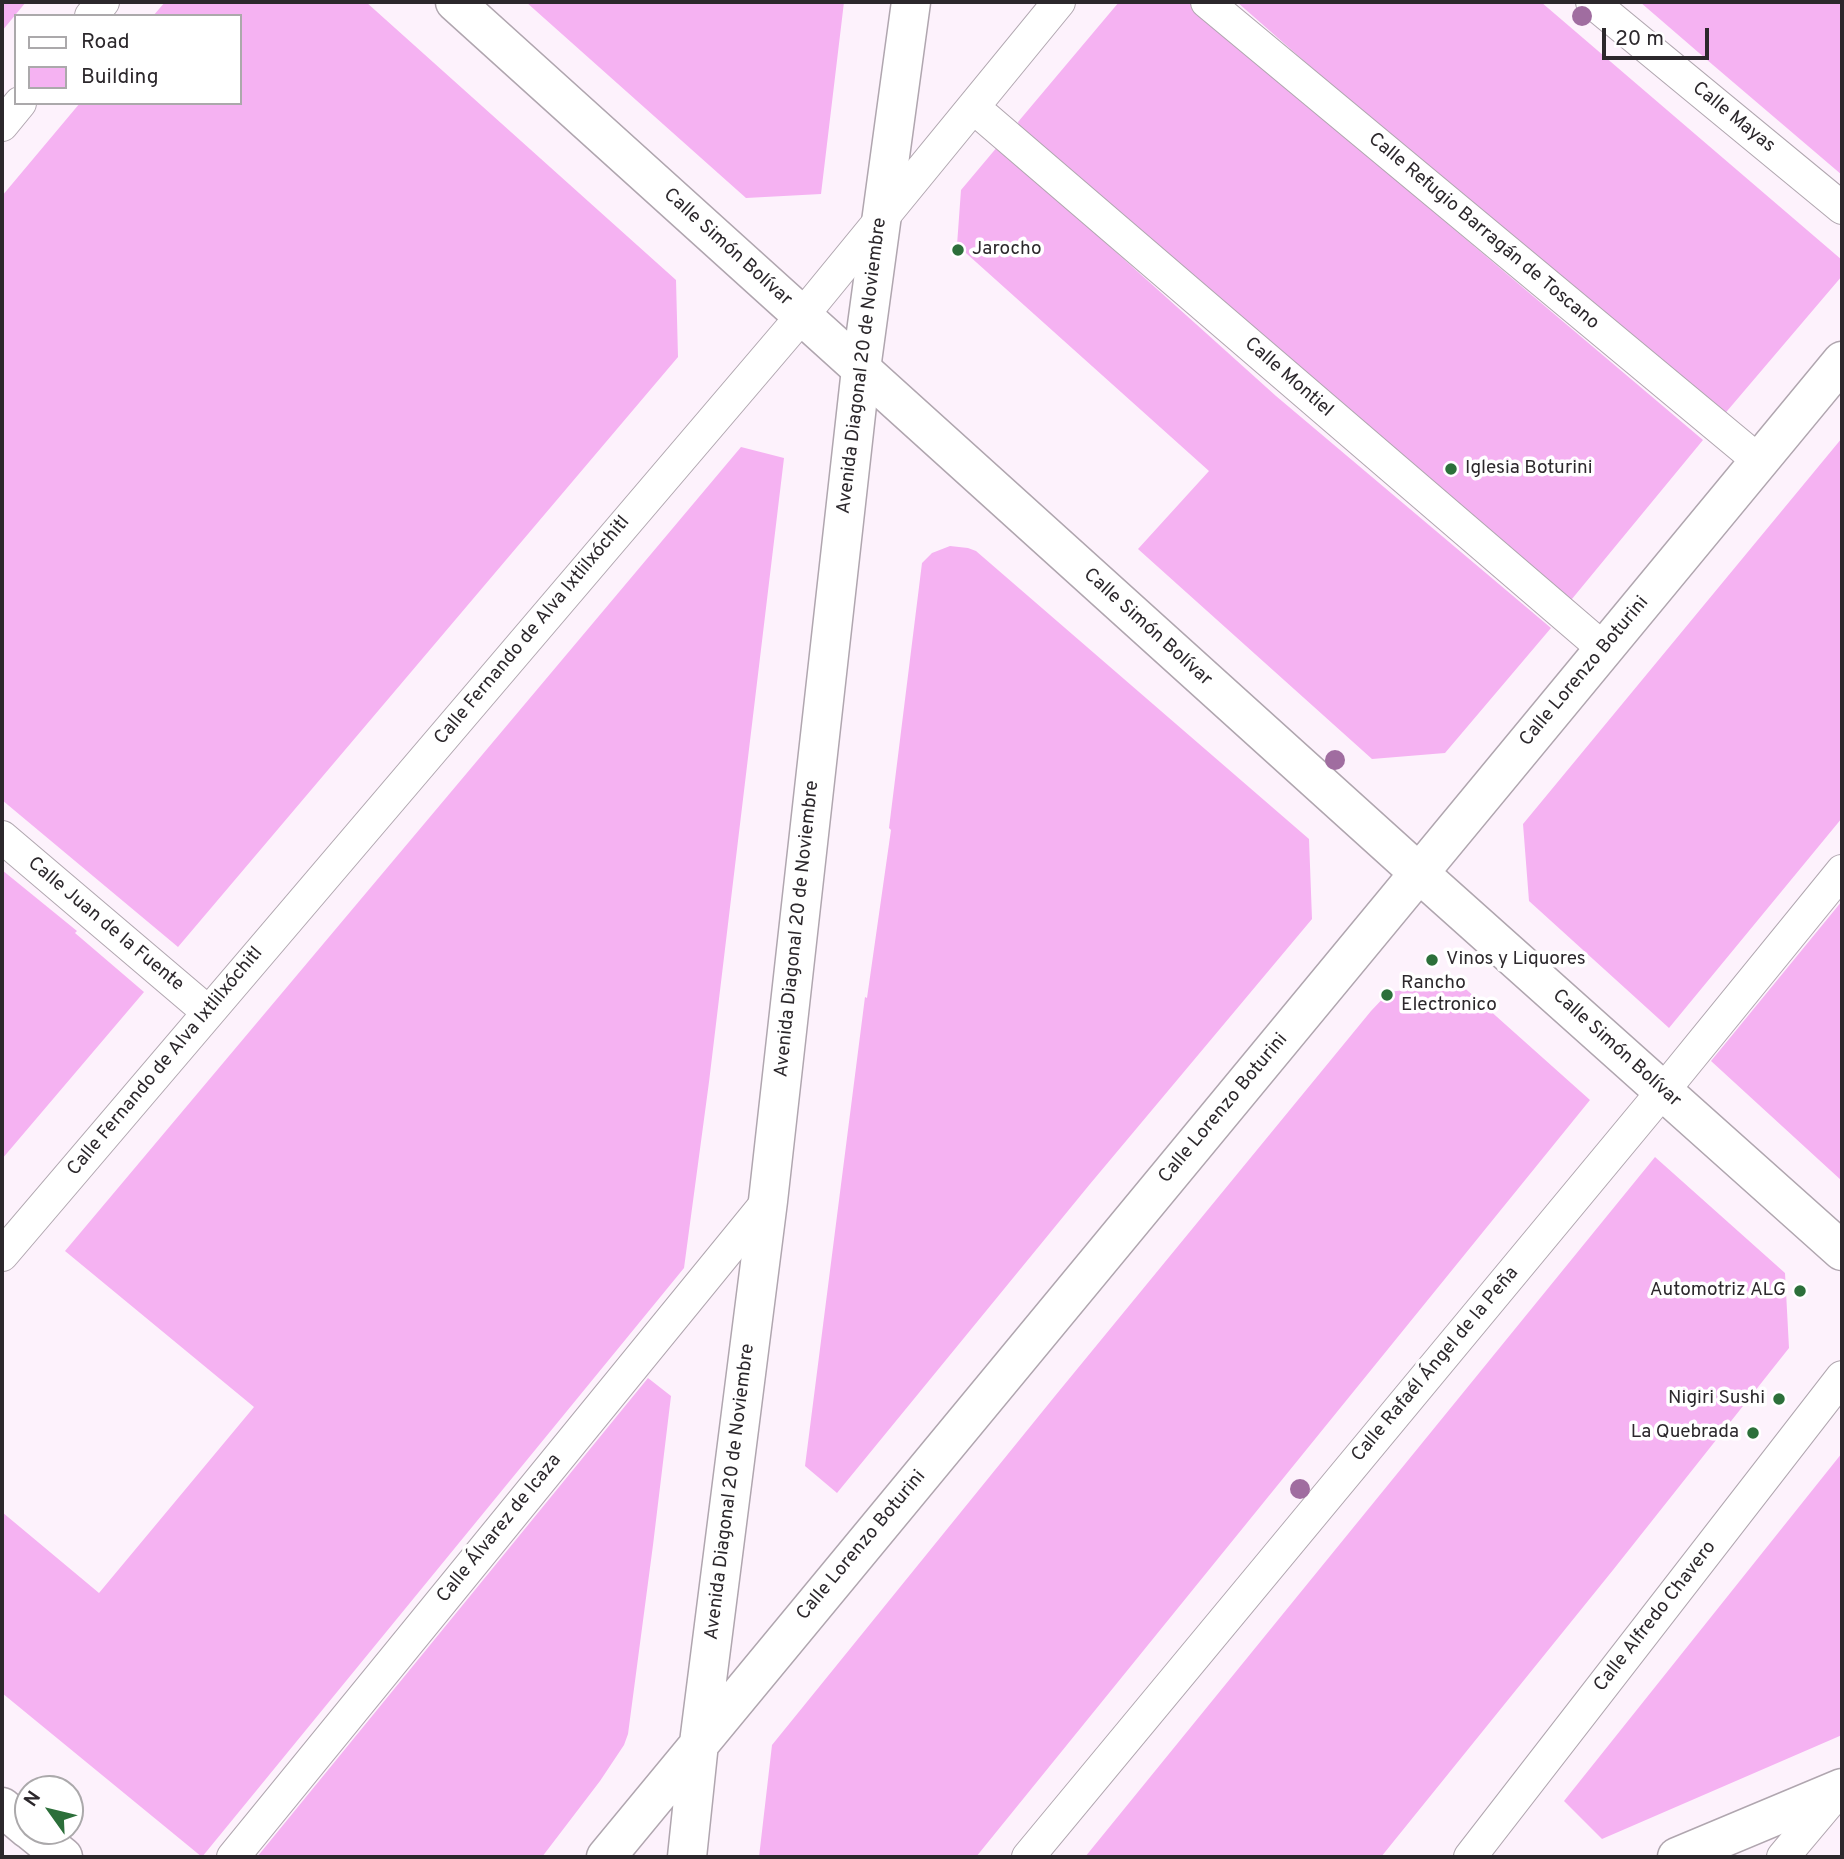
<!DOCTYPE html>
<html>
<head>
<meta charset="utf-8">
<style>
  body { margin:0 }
  #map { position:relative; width:1844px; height:1859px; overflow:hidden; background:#fdf2fc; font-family:Overpass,sans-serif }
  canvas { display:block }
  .frame { position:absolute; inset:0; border:4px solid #2c282c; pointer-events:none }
  .legend { position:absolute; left:14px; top:14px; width:228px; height:91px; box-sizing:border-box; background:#fff; border:2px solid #aba9ab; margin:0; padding:9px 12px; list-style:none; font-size:21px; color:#2c282c }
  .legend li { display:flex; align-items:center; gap:14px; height:35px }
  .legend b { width:35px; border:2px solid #aba9ab }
  .north { position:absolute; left:14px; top:1775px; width:70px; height:70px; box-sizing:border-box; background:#fff; border:2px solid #aba9ab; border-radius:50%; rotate:304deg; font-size:19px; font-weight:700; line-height:28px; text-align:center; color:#2c282c }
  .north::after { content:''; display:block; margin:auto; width:24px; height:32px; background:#2c6f3a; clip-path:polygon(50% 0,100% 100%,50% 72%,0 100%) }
  .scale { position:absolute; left:1602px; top:28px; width:107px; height:32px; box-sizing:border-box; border:4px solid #2c282c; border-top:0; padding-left:9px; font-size:21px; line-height:24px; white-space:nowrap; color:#2c282c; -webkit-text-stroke:5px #fff; paint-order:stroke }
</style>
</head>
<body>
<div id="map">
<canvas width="1844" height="1859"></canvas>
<div class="frame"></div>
<ul class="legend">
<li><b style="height:9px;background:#fff"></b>Road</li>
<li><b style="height:19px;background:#f5b2f2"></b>Building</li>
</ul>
<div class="north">N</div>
<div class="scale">20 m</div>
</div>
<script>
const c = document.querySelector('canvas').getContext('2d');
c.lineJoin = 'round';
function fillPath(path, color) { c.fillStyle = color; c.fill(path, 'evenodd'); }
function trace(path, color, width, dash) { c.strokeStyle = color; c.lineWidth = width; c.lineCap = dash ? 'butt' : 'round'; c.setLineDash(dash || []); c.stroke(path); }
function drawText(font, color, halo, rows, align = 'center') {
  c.font = font + ' Overpass,sans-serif'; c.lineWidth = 7; c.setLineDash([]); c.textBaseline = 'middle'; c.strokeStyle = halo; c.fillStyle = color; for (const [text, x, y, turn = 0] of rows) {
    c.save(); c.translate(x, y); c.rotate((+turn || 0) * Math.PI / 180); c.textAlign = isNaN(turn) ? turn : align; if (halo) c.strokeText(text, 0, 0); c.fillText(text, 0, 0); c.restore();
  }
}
const building = new Path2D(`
  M2,2H26L2,31Z
  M165,2H366L676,280L678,357L178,947L2,800V196L80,103H240V16H153Z
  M526,2H844L821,194L746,198Z
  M1119,2H1193L1442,219L1703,440L1567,605L1019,127L1018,122Z
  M1237,2H1541L1842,260V276L1722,417L1378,126Z
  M1640,2H1842V175L1713,65Z
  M998,146L1276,396L1551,628L1445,753L1372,759L1138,549L1209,471L957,245L961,190Z
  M1842,438V818L1669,1028L1529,901L1523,824Z
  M741,447L784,458L709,1082L684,1268L202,1857L2,1693V1512L99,1593L254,1407L65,1251Z
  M950,546L968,548L976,551L1309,839L1312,919L1090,1184L837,1493L805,1466L865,997L867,998L891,830L889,828L922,563L932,553Z
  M2,870L77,931L75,933L144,992L2,1159Z
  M1842,901V1181L1711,1061Z
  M1459,983L1590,1100L976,1857H759L772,1745L1055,1396L1371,1011L1389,992Z
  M1655,1157L1785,1273L1789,1348L1613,1570L1381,1857H1085Z
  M648,1378L671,1396L653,1545L628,1734L624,1745L600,1781L542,1857H257Z
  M1842,1453V1735L1602,1839L1564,1801Z`);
const minor = new Path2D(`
  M1207,2L1759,461
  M1592,2L1842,208
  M91,16L103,2
  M973,107L1604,649
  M2,125L20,103
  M2,837L208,1012
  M2,1255L802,316L1059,2
  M233,1857L768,1201
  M1028,1857L1663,1091L1842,871
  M1470,1857L1842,1377
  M1783,1857L1840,1789`);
const tertiary = new Path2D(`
  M455,2L1419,873L1842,1251
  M1677,1857L1842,1788`);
const secondary = new Path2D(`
  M606,1857L1842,361
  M687,1857L699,1743L768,1201L861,369L911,2`);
const primary = new Path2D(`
  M2,1807L28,1829
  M31,1831L63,1857`);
const trees = [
  [1582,16],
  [1335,760],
  [1300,1489]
];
const markers = [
  [958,250,7,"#2c6f3a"],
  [1451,469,7,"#2c6f3a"],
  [1432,960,7,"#2c6f3a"],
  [1387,995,7,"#2c6f3a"],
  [1800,1291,7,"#2c6f3a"],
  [1779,1399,7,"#2c6f3a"],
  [1753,1433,7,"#2c6f3a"]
];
const streetNames = [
  ["Calle Mayas",1733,118,39],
  ["Calle Refugio Barragán de Toscano",1483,232,40],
  ["Calle Simón Bolívar",727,248,42],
  ["Avenida Diagonal 20 de Noviembre",863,366,-83],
  ["Calle Montiel",1288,378,41],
  ["Calle Simón Bolívar",1147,628,42],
  ["Calle Fernando de Alva Ixtlilxóchitl",533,631,-50],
  ["Calle Lorenzo Boturini",1585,672,-50],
  ["Calle Juan de la Fuente",105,925,40],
  ["Avenida Diagonal 20 de Noviembre",798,929,-84],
  ["Calle Simón Bolívar",1616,1049,42],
  ["Calle Fernando de Alva Ixtlilxóchitl",166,1062,-50],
  ["Calle Lorenzo Boturini",1224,1109,-50],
  ["Calle Rafaél Ángel de la Peña",1436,1365,-50],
  ["Avenida Diagonal 20 de Noviembre",731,1492,-83],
  ["Calle Álvarez de Icaza",500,1529,-51],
  ["Calle Lorenzo Boturini",862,1546,-50],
  ["Calle Alfredo Chavero",1656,1617,-52]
];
const poiNames = [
  ["Jarocho",972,250],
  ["Iglesia Boturini",1465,469],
  ["Vinos y Liquores",1446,960],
  ["Rancho",1401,984],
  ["Electronico",1401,1006],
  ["Automotriz ALG",1786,1291,"right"],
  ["Nigiri Sushi",1765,1399,"right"],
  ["La Quebrada",1739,1433,"right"]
];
fillPath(building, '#f5b2f2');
trace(minor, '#b0a6af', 34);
trace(tertiary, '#b0a6af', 41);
trace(secondary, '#b0a6af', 41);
trace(primary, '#b0a6af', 41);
trace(minor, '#fff', 32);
trace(tertiary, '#fff', 38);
trace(secondary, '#fff', 38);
trace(primary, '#fff', 38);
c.fillStyle = '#a06da0';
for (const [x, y] of trees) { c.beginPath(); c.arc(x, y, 10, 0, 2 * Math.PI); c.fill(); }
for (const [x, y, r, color] of markers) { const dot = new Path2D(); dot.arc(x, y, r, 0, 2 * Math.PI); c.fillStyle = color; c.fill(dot); trace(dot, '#fff', 2.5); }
drawText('19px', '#2c282c', '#fff', streetNames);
drawText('19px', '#2c282c', '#fff', poiNames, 'left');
</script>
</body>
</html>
